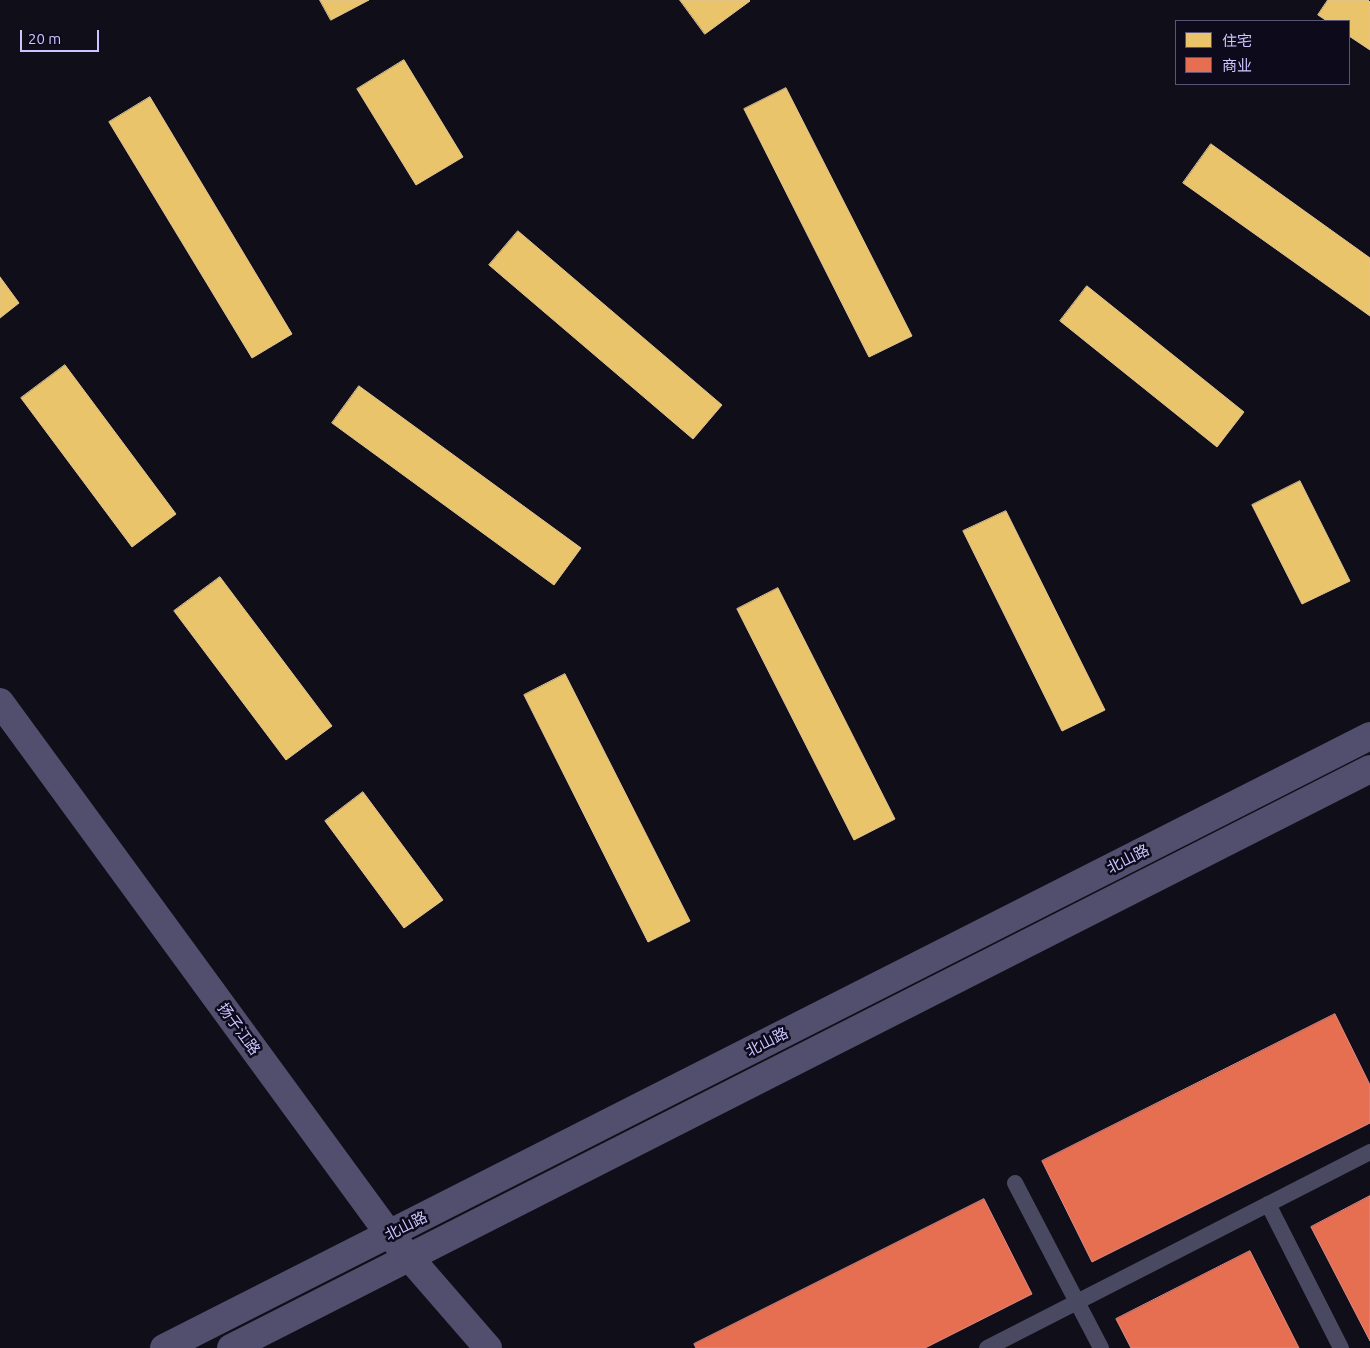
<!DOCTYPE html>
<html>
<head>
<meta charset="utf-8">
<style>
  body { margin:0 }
  #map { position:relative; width:1370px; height:1348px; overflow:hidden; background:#100e18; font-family:Ubuntu,"Noto Sans SC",sans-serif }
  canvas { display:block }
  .legend { position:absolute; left:1175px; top:20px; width:175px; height:65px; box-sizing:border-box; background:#0d0a1c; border:1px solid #5a5577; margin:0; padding:6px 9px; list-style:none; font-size:15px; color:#cdc5ff }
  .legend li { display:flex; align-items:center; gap:10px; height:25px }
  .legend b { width:25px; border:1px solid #5a5577 }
  .scale { position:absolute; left:20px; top:30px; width:79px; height:22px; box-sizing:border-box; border:2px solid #cdc5ff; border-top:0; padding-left:6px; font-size:15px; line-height:18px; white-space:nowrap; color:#cdc5ff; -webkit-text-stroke:4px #0d0a1c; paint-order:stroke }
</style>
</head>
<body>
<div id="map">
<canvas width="1370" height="1348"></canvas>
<ul class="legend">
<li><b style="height:14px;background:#e9c46a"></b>住宅</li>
<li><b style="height:14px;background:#e76f51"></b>商业</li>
</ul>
<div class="scale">20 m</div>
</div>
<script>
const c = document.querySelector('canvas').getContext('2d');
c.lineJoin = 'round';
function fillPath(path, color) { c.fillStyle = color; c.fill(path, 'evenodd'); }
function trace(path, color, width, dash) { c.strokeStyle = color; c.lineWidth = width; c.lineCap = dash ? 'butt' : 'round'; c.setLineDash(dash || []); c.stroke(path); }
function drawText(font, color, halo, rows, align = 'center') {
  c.font = font + ' Ubuntu,"Noto Sans SC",sans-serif'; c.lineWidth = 5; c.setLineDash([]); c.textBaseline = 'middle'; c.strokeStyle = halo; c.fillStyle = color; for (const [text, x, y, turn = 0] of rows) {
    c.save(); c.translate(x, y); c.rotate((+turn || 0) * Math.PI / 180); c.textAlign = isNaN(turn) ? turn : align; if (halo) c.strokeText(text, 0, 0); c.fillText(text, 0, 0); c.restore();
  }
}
const homes = new Path2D(`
  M320,0H369L331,20Z
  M680,0H749L750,1L705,34Z
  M1328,0H1368L1370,2V50L1349,36V21H1327L1318,15Z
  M404,60L463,157L416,185L357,89Z
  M786,88L912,336L869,357L744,109Z
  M150,97L292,334L252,358L109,122Z
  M1211,144L1370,258V316L1183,183Z
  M518,231L722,405L693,439L489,265Z
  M0,277L19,303L0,318Z
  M1087,286L1244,412L1217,447L1060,321Z
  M65,365L176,514L132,547L21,398Z
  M359,386L581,548L554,585L332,423Z
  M1300,481L1350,581L1302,604L1252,505Z
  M1006,511L1105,710L1062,731L963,531Z
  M220,577L332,726L286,760L174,611Z
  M778,588L895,819L854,840L737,609Z
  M565,674L690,921L648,942L524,695Z
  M363,792L443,900L404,928L325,821Z`);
const shops = new Path2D(`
  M1335,1014L1370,1085V1123L1092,1262L1042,1161Z
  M1370,1196V1341L1311,1227Z
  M984,1199L1032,1294L925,1348H696L694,1344Z
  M1250,1251L1299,1348H1131L1116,1319Z`);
const lane = new Path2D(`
  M1015,1183L1101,1348
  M1268,1204L1341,1348
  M987,1348L1370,1152`);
const secondary = new Path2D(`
  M0,702L389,1234L488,1348
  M164,1348L1370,736
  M231,1348L1370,769`);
const streetNames = [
  ["北山路",1128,859,-27],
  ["扬子江路",239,1029,54],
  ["北山路",767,1042,-27],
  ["北山路",406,1226,-27]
];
fillPath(homes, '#e9c46a');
trace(homes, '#e1c497', 1);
fillPath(shops, '#e76f51');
trace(shops, '#df8985', 1);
trace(lane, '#4a4962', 16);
trace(secondary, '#514f6d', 28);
drawText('15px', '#cdc5ff', '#0d0a1c', streetNames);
</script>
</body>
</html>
